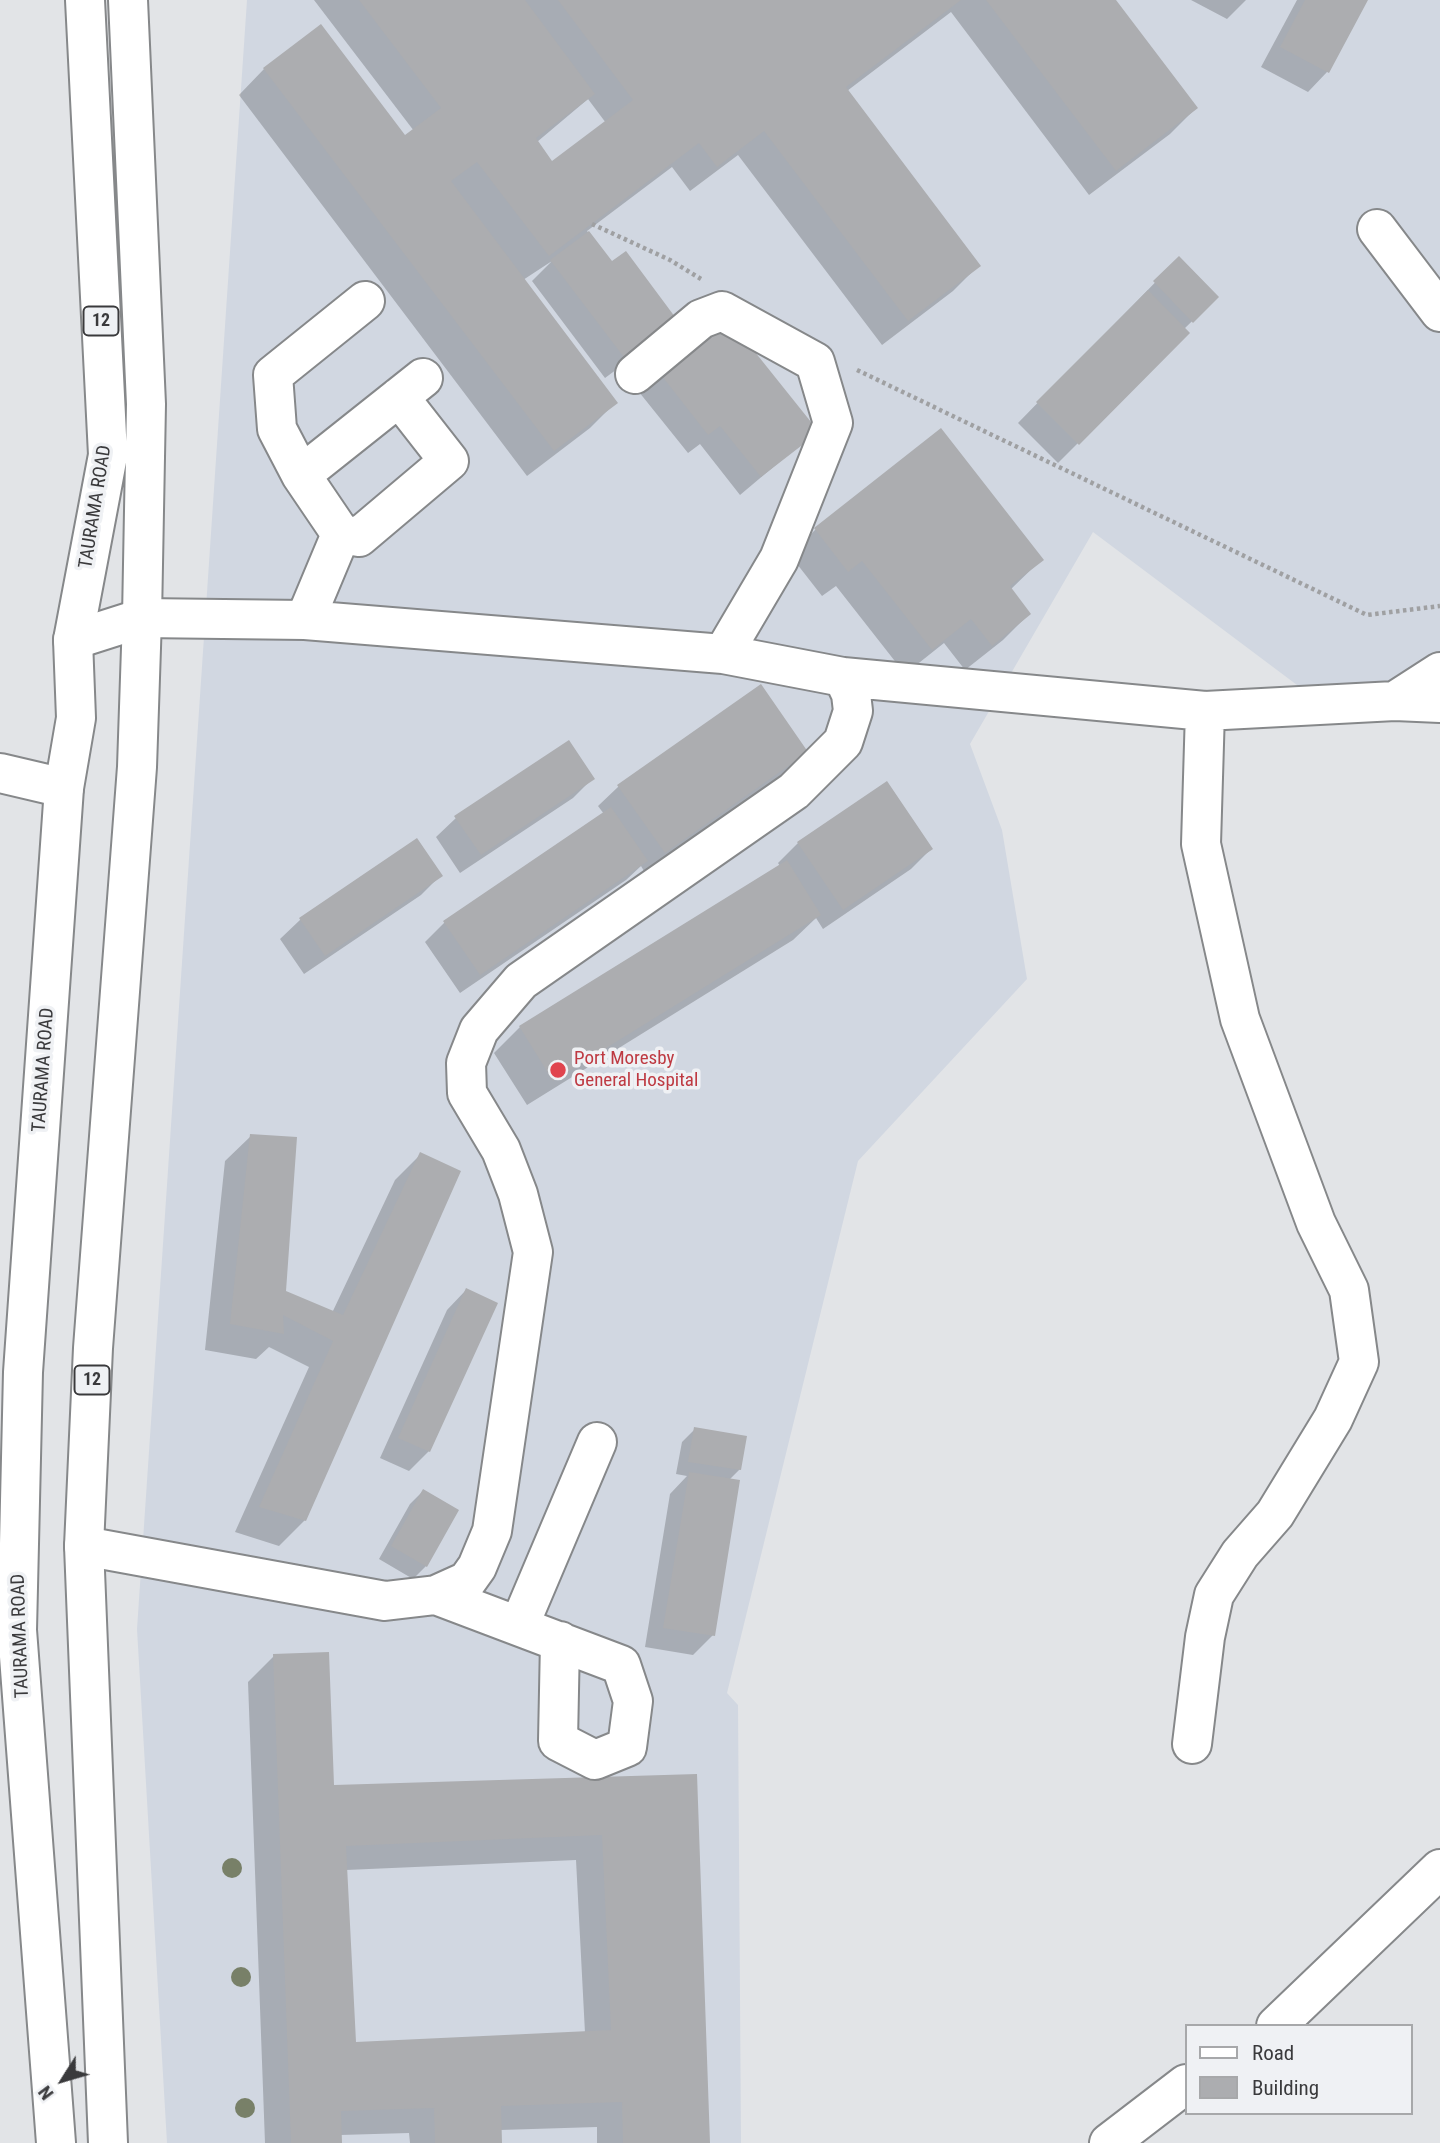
<!DOCTYPE html>
<html>
<head>
<meta charset="utf-8">
<style>
  body { margin:0 }
  #map { position:relative; width:1440px; height:2143px; overflow:hidden; background:#e2e4e7; font-family:"Roboto Condensed",sans-serif }
  canvas { display:block }
  .legend { position:absolute; left:1185px; top:2024px; width:228px; height:91px; box-sizing:border-box; background:#eff1f4; border:2px solid #a7a8aa; margin:0; padding:9px 12px; list-style:none; font-size:21px; color:#3a3a3c }
  .legend li { display:flex; align-items:center; gap:14px; height:35px }
  .legend b { width:35px; border:2px solid #a7a8aa }
  .north { position:absolute; left:28px; top:2045px; width:70px; height:70px; -webkit-text-stroke:5px #eff1f4; paint-order:stroke; rotate:233deg; font-size:19px; font-weight:700; line-height:28px; text-align:center; color:#3a3a3c }
  .north::after { content:''; display:block; margin:auto; width:24px; height:32px; background:#3a3a3c; clip-path:polygon(50% 0,100% 100%,50% 72%,0 100%) }
</style>
</head>
<body>
<div id="map">
<canvas width="1440" height="2143"></canvas>
<ul class="legend">
<li><b style="height:9px;background:#fff"></b>Road</li>
<li><b style="height:19px;background:#acadb0"></b>Building</li>
</ul>
<div class="north">N</div>
</div>
<script>
const c = document.querySelector('canvas').getContext('2d');
c.lineJoin = 'round';
function fillPath(path, color) { c.fillStyle = color; c.fill(path, 'evenodd'); }
function trace(path, color, width, dash) { c.strokeStyle = color; c.lineWidth = width; c.lineCap = dash ? 'butt' : 'round'; c.setLineDash(dash || []); c.stroke(path); }
function drawText(font, color, halo, rows, align = 'center') {
  c.font = font + ' "Roboto Condensed",sans-serif'; c.lineWidth = 7; c.setLineDash([]); c.textBaseline = 'middle'; c.strokeStyle = halo; c.fillStyle = color; for (const [text, x, y, turn = 0] of rows) {
    c.save(); c.translate(x, y); c.rotate((+turn || 0) * Math.PI / 180); c.textAlign = isNaN(turn) ? turn : align; if (halo) c.strokeText(text, 0, 0); c.fillText(text, 0, 0); c.restore();
  }
}
const built = new Path2D(`
  M247,0H1440V689L1309,694L1093,532L970,744L1002,830L1027,979L858,1161L727,1693L738,1705L741,2143H167L137,1629Z`);
const shadow = new Path2D(`
  M314,0H1114L1196,108L1170,134L1089,195L951,12L847,91L978,266L953,291L882,345L738,155L690,191L672,167L587,231L612,264L656,340L605,378L532,281L552,261L523,280L616,402L590,428L527,476L239,95L264,69L405,138L414,131ZM588,99L606,123L552,163L537,142Z
  M1191,0H1246L1227,19Z
  M1297,0H1366L1327,72L1308,92L1261,67Z
  M1179,258L1217,297L1184,329L1188,333L1058,463L1018,423Z
  M659,373L816,431L740,495L700,444L688,453L639,392Z
  M941,431L1042,559L1010,590L1029,614L1003,640L965,670L944,643L905,674L836,586L822,596L790,555L815,530Z
  M761,686L806,752L787,771L644,871L641,866L626,880L460,993L425,942L444,923L604,814L598,806L618,787Z
  M593,778L573,798L460,873L436,837L456,818Z
  M416,840L440,876L421,895L304,974L280,939L300,920Z
  M798,843L931,849L911,869L823,929L816,918L793,940L527,1105L494,1053L520,1027L780,866L778,863Z
  M251,1136L284,1292L332,1313L395,1180L421,1154L305,1520L279,1546L235,1532L309,1367L269,1347L256,1359L205,1350L225,1161Z
  M466,1290L429,1451L409,1471L380,1458L447,1310Z
  M695,1429L740,1469L729,1480L713,1635L693,1655L645,1647L670,1494L687,1476L676,1474L682,1442Z
  M423,1491L426,1566L413,1579L379,1559L410,1504Z
  M274,1656L332,1786L695,1776L708,2143H597V2127L500,2130L501,2143H410L409,2133L340,2135V2143H265L248,1682ZM576,1860L585,2033L354,2043L346,1870Z`);
const building = new Path2D(`
  M359,0H525L595,94L536,138L552,161L633,100L558,0H961L846,87L981,266L908,321L764,131L717,167L699,143L549,256L477,162L451,181L618,403L554,451L263,68L321,24L405,135L441,108Z
  M986,0H1116L1198,108L1116,171Z
  M1305,0H1368L1329,73L1280,47Z
  M589,231L612,261L626,251L678,321L626,360L550,260Z
  M1179,256L1219,297L1193,323L1153,281Z
  M1148,290L1190,333L1079,445L1036,402Z
  M727,317L819,432L761,477L720,426L708,435L658,371Z
  M941,428L1044,560L1010,586L1031,614L992,646L971,619L932,650L862,561L848,572L814,528Z
  M761,684L808,752L665,853L617,785Z
  M569,740L595,779L481,855L454,816Z
  M887,781L933,849L843,910L797,842Z
  M611,807L648,861L480,975L443,921Z
  M417,838L443,876L325,956L299,918Z
  M787,860L821,915L553,1081L519,1026Z
  M250,1134L297,1137L286,1291L343,1315L420,1152L461,1171L306,1521L259,1507L333,1341L283,1315L284,1334L230,1324Z
  M466,1288L498,1303L430,1452L398,1438Z
  M694,1427L747,1436L741,1470L688,1462Z
  M689,1472L740,1480L715,1636L663,1628Z
  M423,1489L459,1510L427,1567L391,1546Z
  M329,1652L334,1785L697,1774L710,2143H623L622,2102L501,2106L502,2143H435L434,2108L341,2111L342,2143H291L273,1654ZM602,1835L611,2030L356,2042L346,1846Z`);
const path = new Path2D(`
  M592,224L670,260L701,279
  M857,370L1367,615L1440,606`);
const minor = new Path2D(`
  M1377,229L1440,312
  M635,374L701,319L722,311L815,362L833,423L779,559L723,654
  M301,475L423,378
  M341,534L359,537L449,461L399,397
  M305,620L341,534L301,475L277,429L273,375L365,301
  M73,640L142,618L305,620L723,654L843,677L1205,711L1395,701L1440,703
  M1395,701L1440,672
  M0,773L64,788
  M84,1546L385,1601L436,1595L467,1581L477,1567L492,1531L533,1252L518,1194L501,1150L467,1093L466,1063L479,1030L521,981L794,791L843,742L853,711L851,694L843,677
  M436,1595L621,1665L633,1701L627,1747L595,1760L558,1741L560,1641
  M519,1626L597,1442
  M1192,1744L1205,1637L1214,1595L1240,1554L1275,1514L1333,1419L1359,1362L1349,1290L1316,1223L1240,1019L1201,844L1205,711
  M1276,2026L1440,1869
  M1109,2143L1186,2084`);
const major = new Path2D(`
  M56,2143L17,1630L23,1372L64,788L76,718L73,640L108,455L85,0
  M108,2143L84,1546L93,1348L137,767L142,618L146,404L128,0`);
const trees = [
  [232,1868],
  [241,1977],
  [245,2108]
];
const markers = [
  [558,1070,9,"#e0444e"]
];
const shields = [
  [101,321,35],
  [92,1380,35]
];
const shieldNames = [
  ["12",101,321],
  ["12",92,1380]
];
const streetNames = [
  ["TAURAMA ROAD",96,507,-81],
  ["TAURAMA ROAD",44,1070,-86],
  ["TAURAMA ROAD",21,1636,-92]
];
const healthNames = [
  ["Port Moresby",574,1059],
  ["General Hospital",574,1081]
];
fillPath(built, '#d1d7e1');
fillPath(shadow, '#0003');
fillPath(building, '#acadb0');
trace(minor, '#86888a', 42);
trace(major, '#86888a', 42);
trace(path, '#9fa0a2', 4.5, [3.5, 3.5]);
trace(minor, '#fff', 38);
trace(major, '#fff', 38);
c.fillStyle = '#788068';
for (const [x, y] of trees) { c.beginPath(); c.arc(x, y, 10, 0, 2 * Math.PI); c.fill(); }
for (const [x, y, r, color] of markers) { const dot = new Path2D(); dot.arc(x, y, r, 0, 2 * Math.PI); c.fillStyle = color; c.fill(dot); trace(dot, '#eff1f4', 2.5); }
for (const [x, y, w] of shields) { const box = new Path2D(); box.roundRect(x - w / 2, y - 14.5, w, 29, 5); c.fillStyle = '#eff1f4'; c.fill(box); trace(box, '#3a3a3c', 2); }
drawText('bold 18px', '#3a3a3c', null, shieldNames);
drawText('19px', '#3a3a3c', '#eff1f4', streetNames);
drawText('19px', '#be3a42', '#eff1f4', healthNames, 'left');
</script>
</body>
</html>
